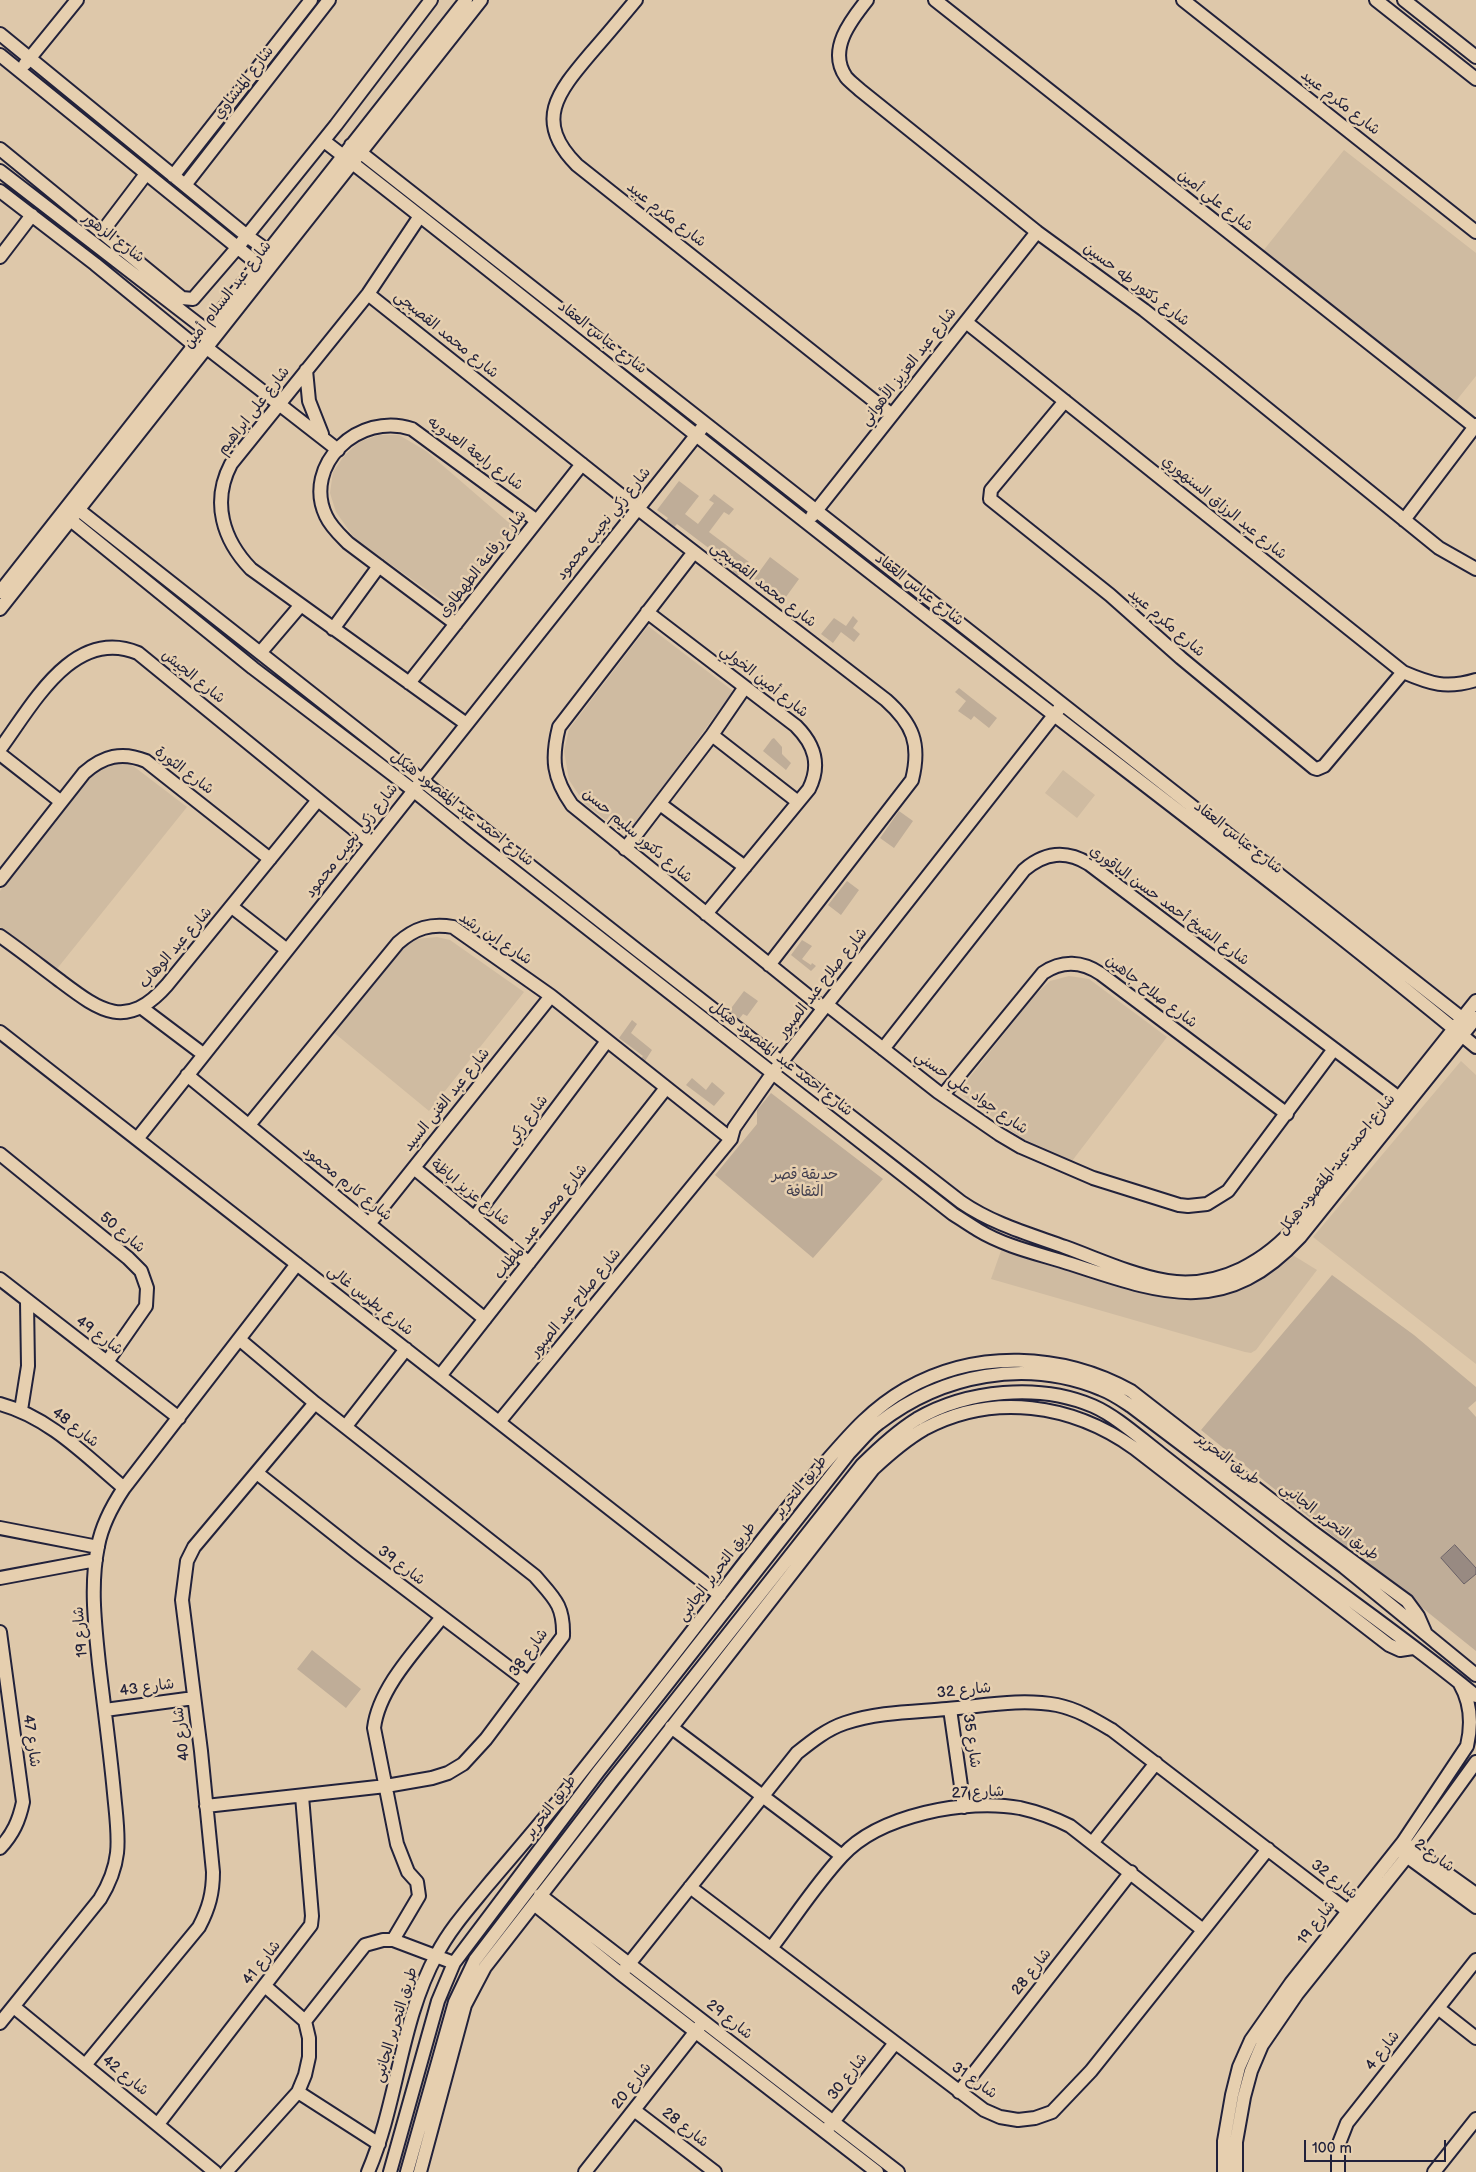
<!DOCTYPE html>
<html>
<head>
<meta charset="utf-8">
<style>
  body { margin:0 }
  #map { position:relative; width:1476px; height:2172px; overflow:hidden; background:#dec8aa; font-family:"Balsamiq Sans",sans-serif }
  canvas { display:block }
  .scale { position:absolute; left:1304px; top:2140px; width:142px; height:22px; box-sizing:border-box; border:2px solid #22223b; border-top:0; padding-left:6px; font-size:15px; line-height:18px; white-space:nowrap; color:#22223b; -webkit-text-stroke:4px #e6cfaf; paint-order:stroke }
</style>
</head>
<body>
<div id="map">
<canvas width="1476" height="2172"></canvas>
<div class="scale">100 m</div>
</div>
<script>
const c = document.querySelector('canvas').getContext('2d');
c.lineJoin = 'round';
function fillPath(path, color) { c.fillStyle = color; c.fill(path, 'evenodd'); }
function trace(path, color, width, dash) { c.strokeStyle = color; c.lineWidth = width; c.lineCap = dash ? 'butt' : 'round'; c.setLineDash(dash || []); c.stroke(path); }
function drawText(font, color, halo, rows, align = 'center') {
  c.font = font + ' "Balsamiq Sans","Playpen Sans Arabic",sans-serif'; c.lineWidth = 5; c.setLineDash([]); c.textBaseline = 'middle'; c.strokeStyle = halo; c.fillStyle = color; for (const [text, x, y, turn = 0] of rows) {
    c.save(); c.translate(x, y); c.rotate((+turn || 0) * Math.PI / 180); c.textAlign = isNaN(turn) ? turn : align; if (halo) c.strokeText(text, 0, 0); c.fillText(text, 0, 0); c.restore();
  }
}
const built = new Path2D(`
  M1344,150L1476,253V376L1456,401L1263,251Z
  M379,435H399L426,451L515,528L454,609L355,539L336,512L330,493L333,472L344,456L359,442Z
  M648,626L733,691L627,836L585,804L569,780L564,751L569,729Z
  M124,759L187,807L56,970L0,927V891L93,770Z
  M1063,770L1095,795L1077,818L1045,793Z
  M437,937L450,940L524,992L429,1111L332,1031L397,954L415,939Z
  M1069,976L1089,979L1167,1037L1072,1161L1031,1145L958,1092L1034,996L1050,981Z
  M1461,1061L1476,1075V1364L1313,1237Z
  M1002,1248L1156,1293L1183,1298L1216,1296L1243,1289L1291,1254L1317,1270L1256,1350L1251,1353L1245,1352L991,1279Z`);
const green = new Path2D(`
  M679,481L699,496L685,514L698,524L714,503L709,500L714,494L734,509L729,515L724,512L709,532L749,562L736,578L731,574L735,568L677,524L671,531L663,525L668,518L657,510Z
  M770,557L799,579L783,601L754,579Z
  M853,616L858,621L853,628L860,634L854,642L841,632L833,643L821,634L834,618L846,626Z
  M959,688L997,718L989,728L974,716L971,720L958,711L966,701L955,692Z
  M774,738L782,747V754L791,763L786,770L763,751L772,739Z
  M899,811L913,821L894,848L880,838Z
  M847,881L859,890L841,915L828,905Z
  M802,940L812,946L802,959L811,965L812,963L816,966L811,971L791,955Z
  M744,991L758,1001L747,1016L743,1014L736,1023L726,1015Z
  M632,1020L637,1024L631,1033L652,1050L645,1061L647,1063L643,1067L637,1063L643,1056L619,1038Z
  M692,1078L706,1090L712,1082L725,1093L714,1106L686,1085Z
  M771,1093L883,1179L813,1258L715,1175L757,1124V1110Z
  M1332,1275L1414,1335L1476,1387V1401L1468,1408L1476,1417V1651L1201,1430Z
  M312,1650L361,1689L346,1708L297,1669Z`);
const water = new Path2D(`
  M1455,1545L1476,1568V1574L1464,1584L1441,1558Z`);
const minor = new Path2D(`
  M636,0C621,18 606,36 591,53C558,92 533,121 577,165L892,415
  M867,0C851,20 827,50 846,77C850,82 856,86 860,90L1037,232L1144,310L1212,364L1439,548L1476,569
  M935,0L1475,427
  M1183,0L1476,232
  M1376,0L1476,79
  M1404,0L1476,57
  M0,34L247,236L268,251
  M0,55L258,264
  M25,64L77,0
  M324,141C518,291 708,447 902,597C1093,747 1289,892 1476,1047
  M351,145L1468,1023
  M0,149L182,298L193,299L237,248L336,125L431,0
  M0,171L206,330
  M173,176L311,0
  M185,185L329,0
  M0,191L95,264L194,345
  M420,216L368,294L231,464C211,502 223,540 251,569L465,723
  M102,232L146,174
  M0,257L32,215
  M368,294L637,508L886,700C913,724 921,744 912,780L769,965
  M966,322L1403,672C1431,684 1446,689 1476,680
  M207,348L338,450
  M306,370L309,401L322,434
  M1065,401L991,490L990,499L1110,595L1181,658L1314,768L1317,769L1324,766L1403,672
  M70,503L637,950L961,1202C993,1224 1029,1234 1065,1247C1098,1259 1132,1275 1167,1281C1220,1289 1267,1261 1300,1222L1476,1001
  M62,513L253,668L413,790L472,838L953,1214C961,1219 970,1225 978,1230C1006,1247 1040,1254 1071,1264C1163,1294 1225,1318 1300,1237L1476,1018
  M812,516L1037,232
  M1404,520L1476,425
  M694,552L559,727C551,759 553,778 572,805L823,1008
  M0,592L466,0
  M0,609L481,0
  M647,612L796,726C815,745 821,765 809,789L706,914
  M456,624L348,543C340,535 331,527 326,516C302,465 359,411 412,429L537,521
  M333,629L379,566
  M260,653L300,606
  M409,683L582,464
  M712,735L798,802
  M0,749C32,706 73,626 138,653L371,843
  M0,754L60,801
  M660,804L745,867
  M625,849L712,735L745,687
  M0,880L84,773C103,756 122,751 146,761L270,859
  M232,907L287,950
  M0,936C20,950 39,965 59,980C99,1010 126,1032 167,985L318,800
  M826,1004L938,1092L999,1134L1021,1147L1093,1178L1179,1205L1188,1206L1207,1204L1228,1191L1334,1049
  M142,1008L203,1054
  M0,1032L720,1595
  M883,1049L1024,870C1045,852 1066,850 1089,864L1399,1098
  M187,1075L485,1319
  M943,1095L1043,973C1062,960 1082,961 1101,974L1287,1114
  M249,1125L398,943C415,928 431,923 453,927L551,996L731,1139
  M137,1139L702,428
  M0,1154L128,1258L141,1271L147,1288L146,1306L107,1362
  M414,1168L529,1263
  M474,1218L607,1041
  M369,1224L551,996
  M0,1279L179,1418
  M440,1376L666,1088
  M0,1404C49,1417 86,1456 124,1488
  M21,1410L28,1366L27,1302
  M499,1422L731,1139L734,1128L772,1074L1059,709
  M346,1426L406,1349
  M257,1473L358,1553L528,1682
  M0,1528L98,1547
  M0,1578L96,1560
  M0,1632L23,1802C19,1821 13,1834 0,1848
  M950,1709L964,1807
  M105,1710L194,1698
  M671,1727L842,1856
  M206,1806L386,1786L432,1778L448,1773L463,1764L486,1739L563,1636C564,1605 554,1598 535,1576L315,1403L239,1339
  M1093,1842L1156,1763
  M1407,1845L1476,1894
  M1401,1852L1476,1907
  M690,1887L984,2110L1000,2117L1018,2120L1035,2118L1052,2112L1091,2071L1268,1849
  M540,1895L898,2172
  M534,1904L621,1974L877,2172
  M393,1940L419,1896L417,1882L408,1872L397,1844L374,1728C379,1687 418,1648 442,1617
  M772,1947C795,1917 816,1884 842,1856C879,1815 967,1798 1020,1808C1038,1812 1054,1818 1070,1826L1203,1930
  M621,1974L797,1753C812,1741 827,1729 845,1723C878,1712 913,1712 947,1709C983,1706 1020,1698 1057,1705C1077,1709 1095,1720 1112,1730L1357,1918
  M14,2007L215,2172
  M1438,2008L1476,2038
  M305,2021L365,1945L383,1940H393L454,1963
  M0,2023L100,1899C124,1860 118,1836 114,1793C110,1750 104,1707 99,1664C95,1625 90,1585 98,1546C102,1524 112,1506 124,1488L297,1264
  M86,2064L199,1927C209,1908 213,1893 213,1872L201,1751L182,1600L187,1561L194,1547L315,1403
  M298,2092L379,2144
  M959,2092L1131,1872
  M634,2110L715,2172
  M158,2124L311,1925L312,1916L302,1796
  M829,2127L895,2043
  M226,2172L298,2092L305,2075L309,2057V2038L305,2021L265,1986
  M368,2172C398,2102 400,2021 437,1954C450,1929 469,1908 487,1886C514,1854 542,1822 568,1789C622,1721 676,1653 728,1584C758,1545 787,1508 818,1471C847,1438 868,1411 906,1389C976,1349 1062,1353 1131,1391L1310,1530L1407,1601L1418,1616L1425,1632
  M390,2172L438,2001L454,1963L598,1772L849,1453C859,1443 868,1431 879,1423C942,1374 1026,1358 1101,1389C1112,1393 1122,1400 1131,1406L1344,1567L1476,1675
  M407,2172L455,2002L475,1960L611,1782L862,1465C879,1448 896,1432 917,1419C967,1390 1039,1383 1093,1406C1116,1416 1140,1438 1161,1454C1199,1484 1238,1514 1277,1545C1343,1596 1412,1643 1476,1696
  M420,2172L465,2005L485,1967L873,1469C889,1454 905,1440 924,1429C993,1392 1072,1404 1134,1448L1389,1645L1400,1650L1413,1648
  M585,2172L700,2026
  M1224,2172V2141L1232,2095L1239,2067L1251,2040L1291,1983L1403,1842L1467,1746C1472,1725 1471,1703 1460,1684
  M1236,2172V2142L1244,2097L1251,2071L1262,2045L1297,1994L1413,1849L1476,1762
  M1338,2172V2146L1347,2123L1476,1960
  M1434,2172L1476,2119`);
const streetNames = [
  ["شارع المنشاوي",244,83,-52],
  ["شارع مكرم عبيد",1340,103,38],
  ["شارع علي أمين",1215,201,38],
  ["شارع مكرم عبيد",666,215,38],
  ["شارع الزهور",113,238,37],
  ["شارع دكتور طه حسين",1136,285,37],
  ["شارع عبد السلام أمين",228,295,-52],
  ["شارع محمد القصبجى",446,335,39],
  ["شارع عباس العقاد",602,338,38],
  ["شارع عبد العزيز الأهواني",909,367,-52],
  ["شارع على ابراهيم",254,411,-52],
  ["شارع رابعة العدويه",475,454,36],
  ["شارع عبد الرزاق السنهوري",1224,508,39],
  ["شارع زكي نجيب محمود",604,524,-51],
  ["شارع رفاعة الطهطاوى",483,564,-52],
  ["شارع محمد القصبجى",763,585,38],
  ["شارع عباس العقاد",919,590,38],
  ["شارع مكرم عبيد",1166,623,41],
  ["شارع الجيش",193,677,39],
  ["شارع أمين الخولي",764,682,38],
  ["شارع الثورة",184,771,37],
  ["شارع احمد عبد المقصود هيكل",462,809,38],
  ["شارع دكتور سليم حسن",637,836,40],
  ["شارع عباس العقاد",1238,838,38],
  ["شارع زكي نجيب محمود",352,841,-52],
  ["شارع الشيخ أحمد حسن الباقوري",1169,906,36],
  ["شارع ابن رشد",495,939,33],
  ["شارع عبد الوهاب",176,948,-49],
  ["شارع صلاح عبد الصبور",823,983,-52],
  ["شارع صلاح جاهين",1151,992,37],
  ["شارع احمد عبد المقصود هيكل",781,1059,38],
  ["شارع جواد علي حسني",971,1093,35],
  ["شارع عبد الغنى السيد",447,1100,-51],
  ["شارع زكي",528,1120,-53],
  ["شارع احمد عبد المقصود هيكل",1337,1165,-51],
  ["شارع كارم محمود",347,1184,39],
  ["شارع عزيز اباظة",470,1193,39],
  ["شارع محمد عبد المطلب",541,1222,-52],
  ["شارع 50",122,1233,40],
  ["شارع بطرس غالى",370,1301,38],
  ["شارع صلاح عبد الصبور",576,1303,-51],
  ["شارع 49",99,1336,37],
  ["شارع 48",75,1428,38],
  ["طريق التحرير",1228,1460,37],
  ["طريق التحرير",801,1487,-51],
  ["طريق التحرير الجانبى",1329,1522,37],
  ["شارع 39",401,1566,37],
  ["طريق التحرير الجانبى",717,1572,-53],
  ["شارع 19",81,1632,-95],
  ["شارع 38",529,1653,-54],
  ["شارع 43",147,1688,-8],
  ["شارع 32",964,1691,-6],
  ["شارع 40",182,1734,-97],
  ["شارع 47",31,1741,82],
  ["شارع 35",971,1741,82],
  ["شارع 27",978,1793,-2],
  ["طريق التحرير",551,1807,-53],
  ["شارع 2",1434,1856,36],
  ["شارع 32",1334,1880,38],
  ["شارع 19",1317,1923,-52],
  ["شارع 41",262,1963,-52],
  ["شارع 28",1032,1972,-52],
  ["شارع 29",729,2020,38],
  ["طريق التحرير الجانبى",396,2025,-73],
  ["شارع 4",1383,2051,-52],
  ["شارع 42",125,2076,39],
  ["شارع 30",848,2077,-52],
  ["شارع 31",974,2081,35],
  ["شارع 20",632,2086,-52],
  ["شارع 28",685,2128,38]
];
const parkNames = [
  ["حديقة قصر",805,1175],
  ["الثقافة",805,1192]
];
fillPath(built, '#cfbba1');
fillPath(green, '#bfad98');
fillPath(water, '#988a82');
trace(water, '#696066', 1);
trace(minor, '#22223b', 16);
trace(minor, '#e6cfaf', 12);
drawText('15px', '#22223b', '#e6cfaf', streetNames);
drawText('15px', '#413e4e', '#e6cfaf', parkNames);
</script>
</body>
</html>
